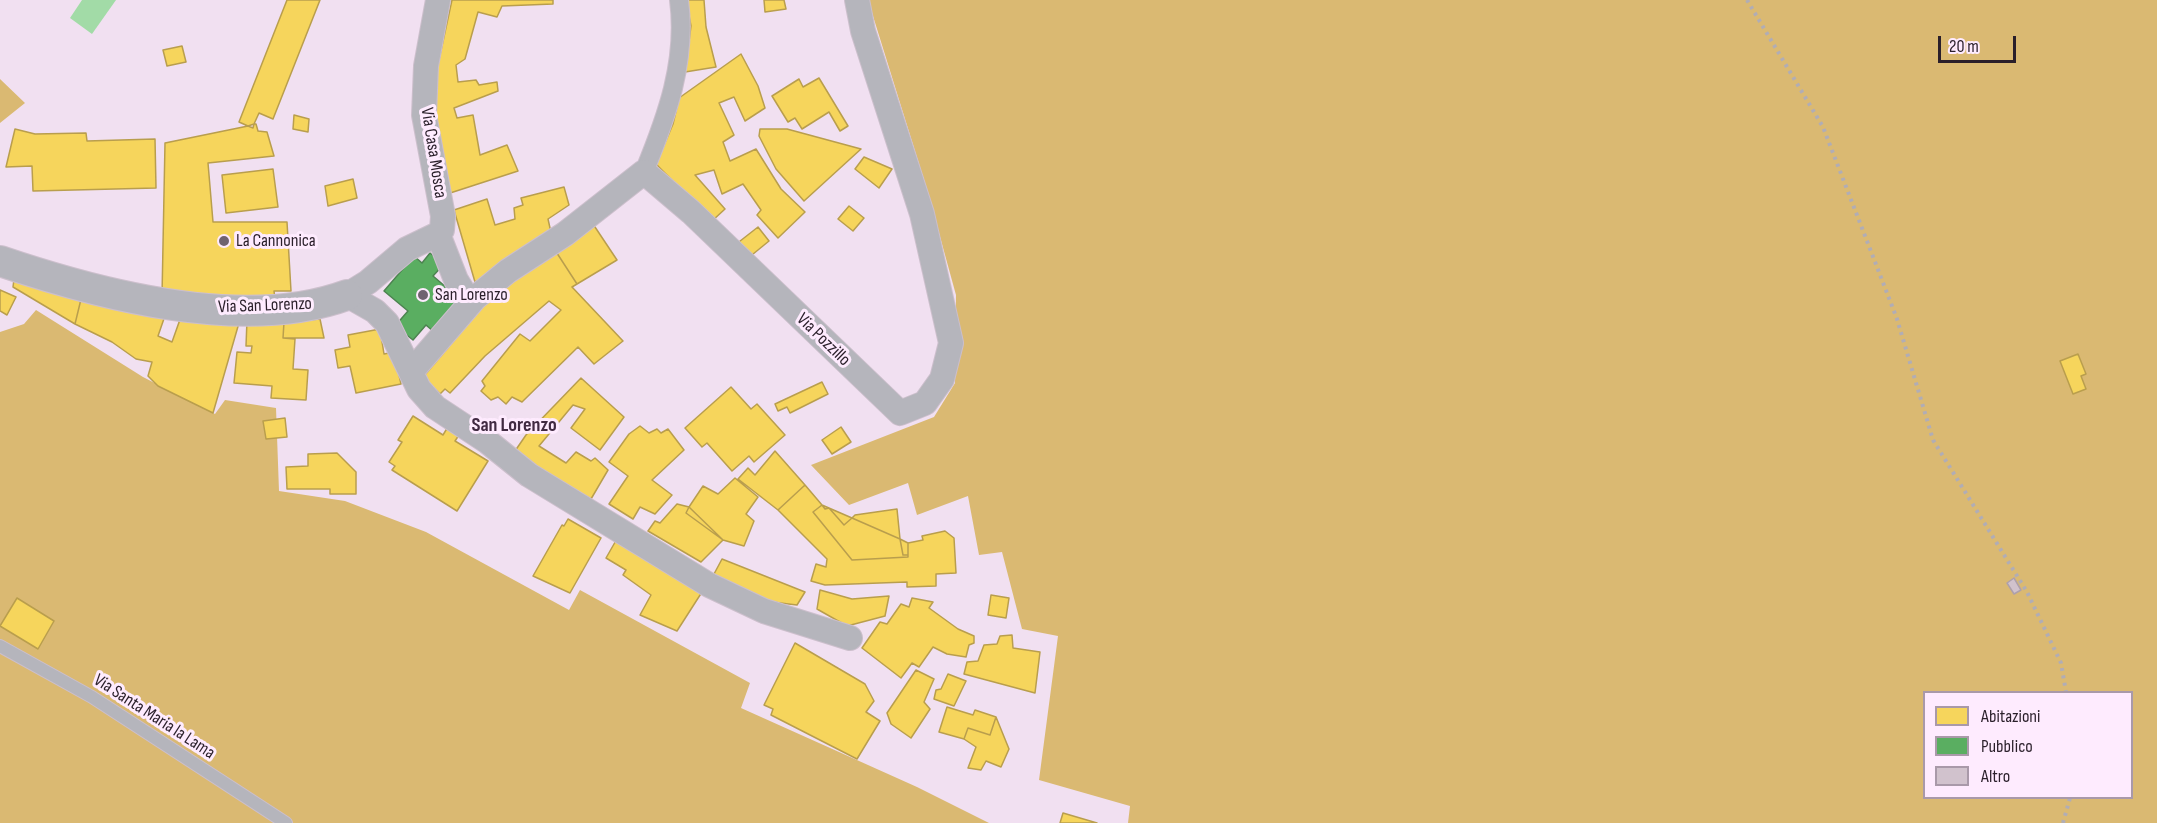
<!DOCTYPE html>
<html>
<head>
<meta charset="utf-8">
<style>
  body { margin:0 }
  #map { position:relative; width:2157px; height:823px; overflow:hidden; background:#f1e0f1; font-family:"Sofia Sans Condensed",sans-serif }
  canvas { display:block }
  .legend { position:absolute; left:1923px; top:691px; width:210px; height:108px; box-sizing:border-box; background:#feebfe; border:2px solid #a999a9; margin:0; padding:8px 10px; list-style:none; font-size:18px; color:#2a1f2a }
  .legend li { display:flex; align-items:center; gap:12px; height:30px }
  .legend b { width:30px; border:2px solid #a999a9 }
  .scale { position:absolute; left:1938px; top:36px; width:78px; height:27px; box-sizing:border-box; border:3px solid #2a1f2a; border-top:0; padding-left:8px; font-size:18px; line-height:21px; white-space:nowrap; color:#2a1f2a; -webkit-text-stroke:4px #feebfe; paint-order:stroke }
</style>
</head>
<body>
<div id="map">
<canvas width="2157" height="823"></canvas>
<ul class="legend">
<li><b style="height:16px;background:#f6d55c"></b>Abitazioni</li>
<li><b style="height:16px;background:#5aae61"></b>Pubblico</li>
<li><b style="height:16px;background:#d1c2cd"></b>Altro</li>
</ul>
<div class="scale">20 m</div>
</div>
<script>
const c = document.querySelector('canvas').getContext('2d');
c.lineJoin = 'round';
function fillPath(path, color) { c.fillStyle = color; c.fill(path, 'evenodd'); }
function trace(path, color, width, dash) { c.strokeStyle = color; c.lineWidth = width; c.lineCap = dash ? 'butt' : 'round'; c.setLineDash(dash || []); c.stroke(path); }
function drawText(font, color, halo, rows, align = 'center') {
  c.font = font + ' "Sofia Sans Condensed",sans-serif'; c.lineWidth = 6; c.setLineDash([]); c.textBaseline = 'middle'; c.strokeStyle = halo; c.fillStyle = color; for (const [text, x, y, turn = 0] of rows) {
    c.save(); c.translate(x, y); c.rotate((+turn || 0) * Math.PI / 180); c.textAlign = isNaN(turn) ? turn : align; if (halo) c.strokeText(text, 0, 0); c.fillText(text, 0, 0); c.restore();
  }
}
const forest = new Path2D(`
  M868,0H2157V823H1128L1130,806L1039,780L1058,636L1022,629L1002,552L979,555L968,496L917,515L908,483L849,505L811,465L934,417L955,383L956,295L928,193ZM1924,692H2132V798H1924Z
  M0,79L25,103L0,123Z
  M36,310L143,377L215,414L225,400L276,408L279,491L345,501L426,532L569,610L580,590L750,683L741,708L917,787L989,823H0V332L24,324Z`);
const water = new Path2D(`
  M82,0H116L92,34L70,18Z`);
const homes = new Path2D(`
  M287,0H320L273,119L259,113L254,124L248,126L239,122Z
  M452,0H553V4L502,6L497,17L478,12L465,59L456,65L458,82L476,80L479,85L497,82L498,91L454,108L457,118L473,115L480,155L507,145L518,171L444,195L428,110Z
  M686,0H704L706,27L716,67L685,72L691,26Z
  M764,0H784L786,9L765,12Z
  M182,46L186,62L167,66L163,50Z
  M741,54L758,86L765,108L745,121L734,97L719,103L734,135L723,142L730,161L756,149L781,189L805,212L778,238L757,215L761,210L743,184L722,194L714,170L695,175L725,209L712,221L656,164L673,124L679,98Z
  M819,78L848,126L840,131L829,112L802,129L795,118L788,122L772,96L799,79L803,87Z
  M294,115L309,119L308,132L293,129Z
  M254,124H256L258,131L267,132L274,156L208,163L213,222H287L291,291H274L275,299L162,296L165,143L248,126L253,128Z
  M15,129L35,134L86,133L87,141L155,139L156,188L33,191L32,166L6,167Z
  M760,129H787L861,149L804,201L776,169L759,136Z
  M864,157L892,169L879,188L855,169Z
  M273,169L278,207L226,213L222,175Z
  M353,179L357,198L328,206L325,186Z
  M564,187L569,205L548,219L552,237L501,270L475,282L454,210L487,199L495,225L515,219L514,208L523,205L521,198Z
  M849,206L864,218L853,231L838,219Z
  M591,221L617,260L577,284L553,247Z
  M758,227L769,241L747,259L735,245Z
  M553,247L577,284L572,287L623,341L594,364L578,347L522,402L512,397L506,404L498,397L491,400L481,391L485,386L482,381L520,334L530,341L561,310L549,301L485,356L450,393L445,389L440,394L423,377L501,285Z
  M14,279L82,295L75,324L13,287Z
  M0,290L16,297L7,315L0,311Z
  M82,295L168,307L158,336L172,342L183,311L241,316L213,413L158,386L148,376L152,362L136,359L112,342L75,324Z
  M320,319L324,338H283L284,322Z
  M247,320L284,322L283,338L295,339L293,369L308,370L306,400L271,398L272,386L234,383L237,352L251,353L252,346H246Z
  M380,329L384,354L394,352L401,384L356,393L350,366L338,368L335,350L350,347L348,335Z
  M2078,354L2086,374L2081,376L2086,389L2073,394L2060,361Z
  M581,378L624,417L600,450L571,428L585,409L573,405L539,446L566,463L576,452L591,461L595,458L608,470L591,499L561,483L515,451L526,435Z
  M822,382L828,394L790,413L787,407L778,411L775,404Z
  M731,387L751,409L757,404L785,435L754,462L749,456L732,471L707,443L702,447L685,428Z
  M413,416L443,435L449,425L461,432L455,441L488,461L457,511L392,470L395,466L389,462L402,442L398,440Z
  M285,418L287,437L266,439L263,421Z
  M640,426L649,433L657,429L661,433L668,429L684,450L652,480L672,495L655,514L640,507L633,519L609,504L628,476L609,462L629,434Z
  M841,427L851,442L832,454L822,440Z
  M775,451L805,485L778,510L738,479L748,468L755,475Z
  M337,453L356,472V494H330V489H287L286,467L308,466V454Z
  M735,478L758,497L746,514L754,521L744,546L723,540L689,507L703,486L718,494Z
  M805,485L822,505L813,512L852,560L908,557V543L923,540L922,536L945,531L954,538L956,573L936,574V586L907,587V582L825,585L811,581L816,564L826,567L827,559L778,510Z
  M677,504L689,507L686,513L723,540L701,562L648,531L655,521L660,523Z
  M822,505L825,509L829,508L844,525L852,518L900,539L903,555H908V557L852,560L813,512Z
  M822,505L852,518L844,525L829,508L825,509Z
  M689,507L723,540L686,513Z
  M897,509L900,539L852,518L855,515Z
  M568,519L601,538L570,593L533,576L562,525L564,526Z
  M618,537L702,592L677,631L640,615L651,595L623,575L626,570L606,558Z
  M900,539L908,543V555H903Z
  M722,559L805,592L797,605L764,601L736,589L714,574Z
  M820,590L852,599L889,596L885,616L847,626L817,609Z
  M991,595L1009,598L1006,618L988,615Z
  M17,598L54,621L38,649L0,626Z
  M912,598L933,602L929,608L958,629L974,636V643L969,645L966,657L947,654L933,647L919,667L912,663L901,678L862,648L880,622L887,624L901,604L909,607Z
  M1012,635L1013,648L1040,652L1035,693L964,674L967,662L978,661L984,645L997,644L1000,636Z
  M795,643L865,684L874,701L866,712L880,721L857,759L771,715L773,709L764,705Z
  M916,670L934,679L924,702L930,709L911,738L891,724L887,713Z
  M948,674L966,681L954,706L934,699L936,690L941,689Z
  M947,707L973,715L975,710L996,717L990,735L968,728L964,739L939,732Z
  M996,717L1009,749L1001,767L986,761L981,770L968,768L976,747L964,739L968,728L990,735Z
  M1063,813L1097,823H1060Z`);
const public = new Path2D(`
  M430,253L444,264L433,276L461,300L434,332L426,325L413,340L395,326L408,311L384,291L414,256L422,263Z`);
const building = new Path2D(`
  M2014,578L2021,590L2014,594L2007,583Z`);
const path = new Path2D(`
  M1747,0L1823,127L1897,319L1933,440L2027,592L2061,663L2066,692
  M2063,823L2070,798`);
const service = new Path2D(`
  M0,646L92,697L286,823`);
const pedestrian = new Path2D(`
  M644,172C667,116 687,61 679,0`);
const minor = new Path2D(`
  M438,0L426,66L424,115L443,216L442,230L438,234
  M438,234L407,249L368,282L347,295L375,311L387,323L419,389L435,407L488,442L529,475L709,585L764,611L850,638
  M438,234L456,280L470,303
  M411,372L475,298L508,271L565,234L644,172L691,212L900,413L925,403L942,379L951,343L922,214L863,31L857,0`);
const tertiary = new Path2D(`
  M0,261C100,295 244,333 347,295`);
const markers = [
  [224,241,6,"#706370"],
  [423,295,6,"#706370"]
];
const streetNames = [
  ["Via Casa Mosca",433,153,81],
  ["Via San Lorenzo",265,306,-2],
  ["Via Pozzillo",823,340,44],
  ["Via Santa Maria la Lama",154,717,33]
];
const poiNames = [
  ["La Cannonica",236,241],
  ["San Lorenzo",435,295]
];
const neighbourhoodNames = [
  ["San Lorenzo",514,426]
];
fillPath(forest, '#dab972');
fillPath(water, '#a2dba7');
fillPath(homes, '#f6d55c');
trace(homes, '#b99e4d', 1.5);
fillPath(public, '#5aae61');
trace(public, '#4c8350', 1.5);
fillPath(building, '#d1c2cd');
trace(building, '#aea0ab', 1.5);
trace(service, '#ccbfcc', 14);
trace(pedestrian, '#ccbfcc', 20);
trace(minor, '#ccbfcc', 26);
trace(tertiary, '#ccbfcc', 32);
trace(path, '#b1adb5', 4, [3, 4.5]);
trace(service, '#b5b5bc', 12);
trace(pedestrian, '#b5b5bc', 18);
trace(minor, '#b5b5bc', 24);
trace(tertiary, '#b5b5bc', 30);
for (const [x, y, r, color] of markers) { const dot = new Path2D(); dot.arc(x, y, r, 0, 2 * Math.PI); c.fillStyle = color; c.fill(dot); trace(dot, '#feebfe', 2); }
drawText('18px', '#2a1f2a', '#feebfe', streetNames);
drawText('18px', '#2a1f2a', '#feebfe', poiNames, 'left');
drawText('bold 20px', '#412a42', '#feebfe', neighbourhoodNames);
</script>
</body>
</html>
